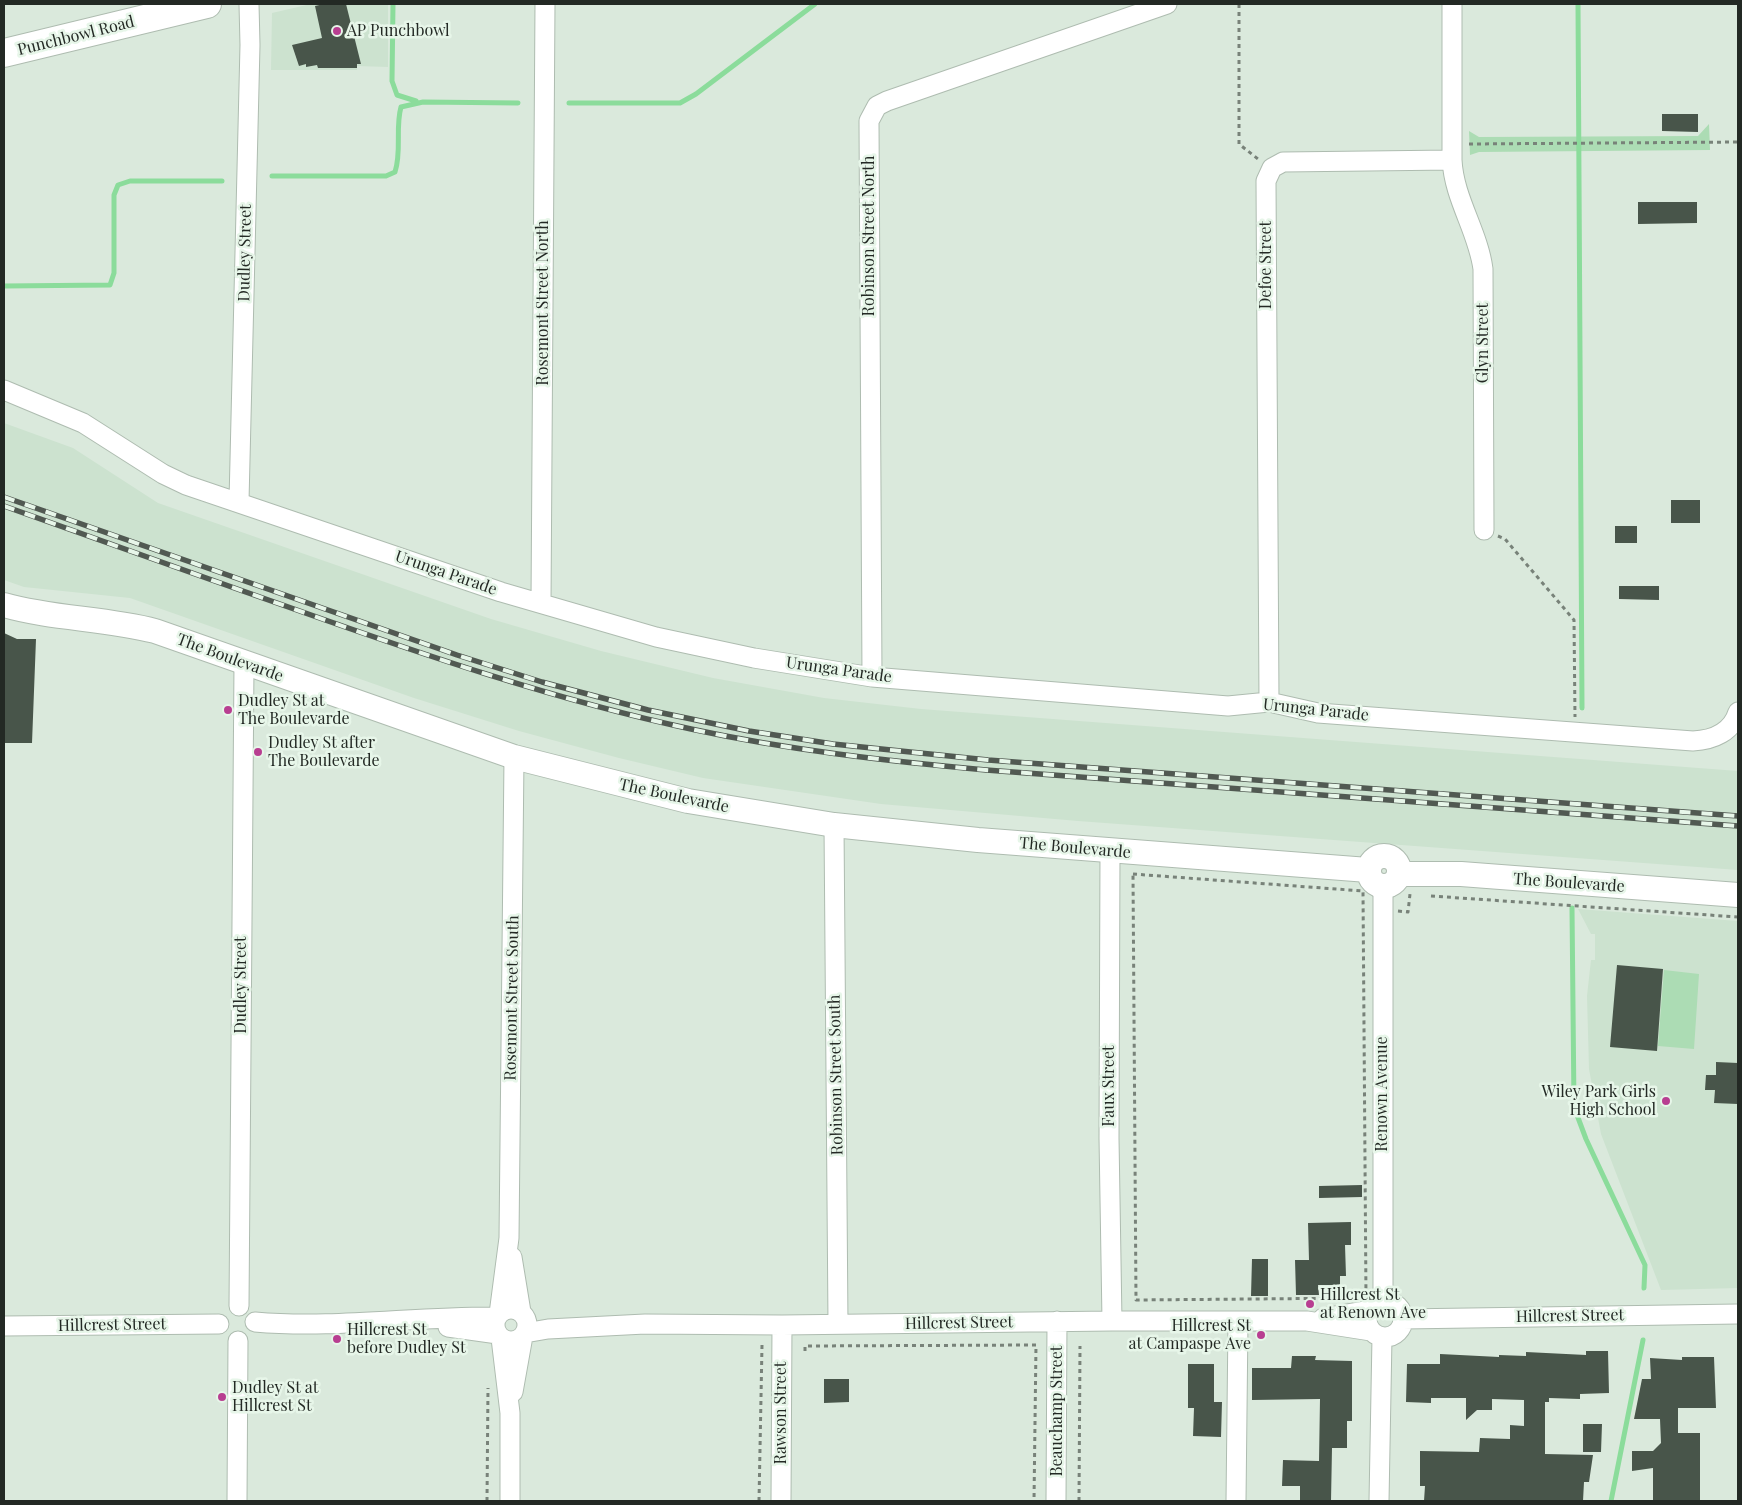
<!DOCTYPE html>
<html>
<head>
<meta charset="utf-8">
<style>
  body { margin:0 }
  #map { position:relative; width:1742px; height:1505px; overflow:hidden; background:#dae9dc; font-family:"Playfair Display",serif }
  canvas { display:block }
  .frame { position:absolute; inset:0; border:5px solid #232924; pointer-events:none }
</style>
</head>
<body>
<div id="map">
<canvas width="1742" height="1505"></canvas>
<div class="frame"></div>
</div>
<script>
const c = document.querySelector('canvas').getContext('2d');
c.lineJoin = 'round';
function fillPath(path, color) { c.fillStyle = color; c.fill(path, 'evenodd'); }
function trace(path, color, width, dash) { c.strokeStyle = color; c.lineWidth = width; c.lineCap = dash ? 'butt' : 'round'; c.setLineDash(dash || []); c.stroke(path); }
function drawText(font, color, halo, rows, align = 'center') {
  c.font = font + ' "Playfair Display",serif'; c.lineWidth = 5; c.setLineDash([]); c.textBaseline = 'middle'; c.strokeStyle = halo; c.fillStyle = color; for (const [text, x, y, turn = 0] of rows) {
    c.save(); c.translate(x, y); c.rotate((+turn || 0) * Math.PI / 180); c.textAlign = isNaN(turn) ? turn : align; if (halo) c.strokeText(text, 0, 0); c.fillText(text, 0, 0); c.restore();
  }
}
const built = new Path2D(`
  M311,4H388V67L357,66V70H271L272,13Z
  M4,423L73,448L158,503L491,619L601,651L713,678L824,698L921,709L1738,771V870L1078,821L881,804L703,778L619,758L519,731L414,698L130,598L24,587L4,580Z
  M1578,909L1738,921V1288L1661,1290L1601,1134L1589,1069L1587,996L1591,960H1595V934H1591Z`);
const green = new Path2D(`
  M1709,124L1710,150L1479,152L1470,155L1469,131L1479,137L1698,136Z
  M1664,970L1699,974L1694,1049L1658,1046Z`);
const stream = new Path2D(`
  M393,4L392,81L397,95L416,101
  M1578,4L1582,708
  M569,103H680L696,94L815,4
  M272,176H386L395,172C402,151 395,128 401,107L423,102L518,103
  M4,286L110,285L114,273V195L118,185L130,181H222
  M1572,908L1574,1107L1586,1139L1645,1265L1644,1288
  M1611,1501L1643,1340`);
const building = new Path2D(`
  M324,4H346L361,64H357V68H318L317,65L306,67V64L299,66L292,45L322,38L315,6Z
  M1662,114H1698V132L1662,131Z
  M1638,202H1697V223L1638,224Z
  M1671,500H1700V523H1671Z
  M1615,526H1637V543H1615Z
  M1619,586H1659V600L1619,599Z
  M4,633L17,639H36L32,743H4Z
  M1617,965L1663,969L1657,1051L1610,1047Z
  M1716,1062L1738,1063V1104L1714,1103L1715,1090H1705L1706,1075H1716Z
  M1362,1185V1197L1319,1198V1186Z
  M1351,1222V1245H1345L1346,1276H1340V1285H1318L1319,1295H1296L1295,1260H1309L1308,1223Z
  M1252,1259H1268V1296H1251Z
  M1586,1351H1608L1609,1393L1580,1394V1399L1549,1398V1402H1545V1454L1593,1455L1589,1482H1584L1583,1501H1424L1425,1486H1420V1451L1479,1452L1480,1438L1510,1439V1425L1524,1426V1400L1492,1399V1410H1477L1466,1420V1398H1431V1403L1406,1402L1407,1364H1440V1354L1499,1357V1355L1526,1356V1352L1586,1355Z
  M1292,1356H1316L1315,1360L1352,1361V1421H1347V1448H1332L1331,1501H1300V1486H1282L1283,1460L1319,1461L1320,1399L1252,1400V1368H1291Z
  M1682,1357H1714L1716,1408H1678V1433H1700V1500H1653V1468L1632,1471V1451H1653L1661,1443L1660,1419H1634L1642,1379H1651L1650,1358L1682,1360Z
  M1188,1364H1214V1402H1222L1221,1437L1193,1436L1194,1408H1188Z
  M824,1379H849V1402L824,1403Z
  M1583,1424H1602L1601,1452H1583Z`);
const path = new Path2D(`
  M1239,4V144L1258,159
  M1469,144L1738,142
  M1498,536L1505,539L1574,620L1575,717
  M1133,874L1363,891L1366,1298L1136,1300Z
  M1431,896L1738,917
  M1398,911L1408,912L1410,894
  M805,1351V1346L1036,1345L1034,1501
  M487,1501L488,1388
  M759,1501L762,1345
  M1079,1501L1080,1346`);
const minor = new Path2D(`
  M1452,160C1454,199 1478,231 1483,269L1484,530
  M4,390L83,423L163,474L186,485L501,592L656,637L754,658L872,677L1228,706L1269,702L1318,713L1693,741C1713,740 1732,732 1738,712
  M239,501L250,45L249,4
  M541,602L545,4
  M872,677L869,121L877,106L887,101L1167,4
  M1269,702L1266,181L1272,168L1283,162L1452,160V4
  M834,825L838,1324
  M1110,851L1109,1138L1112,1321
  M512,1257L521,1312
  M1367 1319a18 18 0 1 1 36 0a18 18 0 1 1-36 0Z
  M1383,1302V887
  M239,1306L244,664
  M495 1325a16 16 0 1 1 32 0a16 16 0 1 1-32 0Z
  M499,1314L509,1238L514,757
  M1323,1318L1370,1310
  M1403,1319L1738,1314
  M255,1322C335,1329 416,1316 497,1317
  M4,1326L219,1324
  M448,1327L498,1334
  M525,1333L548,1329L645,1324L782,1325L1112,1321H1307L1371,1331
  M501,1338L510,1413V1501
  M513,1392L523,1336
  M237,1501L238,1341
  M781,1501L782,1325
  M1056,1501L1057,1321
  M1236,1501L1238,1322
  M1379,1501L1382,1337`);
const tertiary = new Path2D(`
  M4,605C53,619 105,618 155,631L514,757L688,801L834,825L978,840L1368,870
  M1369 871a15 15 0 1 1 30 0a15 15 0 1 1-30 0Z
  M1399,874H1461L1738,895`);
const primary = new Path2D(`
  M4,53L207,4`);
const rail = new Path2D(`
  M4,497L457,655L542,682L648,710L749,731L833,744L988,760L1738,816
  M4,506C100,540 197,575 294,609C424,655 556,700 691,729C788,750 887,761 986,770L1738,826`);
const markers = [
  [337,31,5,"#b83e91"],
  [228,710,5,"#b83e91"],
  [258,752,5,"#b83e91"],
  [1666,1101,5,"#b83e91"],
  [1310,1304,5,"#b83e91"],
  [1261,1335,5,"#b83e91"],
  [337,1339,5,"#b83e91"],
  [222,1397,5,"#b83e91"]
];
const poiNames = [
  ["AP Punchbowl",347,31],
  ["Dudley St at",238,701],
  ["The Boulevarde",238,719],
  ["Dudley St after",268,743],
  ["The Boulevarde",268,761],
  ["Wiley Park Girls",1656,1092,"right"],
  ["High School",1656,1110,"right"],
  ["Hillcrest St",1320,1295],
  ["at Renown Ave",1320,1313],
  ["Hillcrest St",1251,1326,"right"],
  ["at Campaspe Ave",1251,1344,"right"],
  ["Hillcrest St",347,1330],
  ["before Dudley St",347,1348],
  ["Dudley St at",232,1388],
  ["Hillcrest St",232,1406]
];
const streetNames = [
  ["Punchbowl Road",76,36,-14],
  ["Robinson Street North",869,236,-90],
  ["Dudley Street",245,253,-89],
  ["Defoe Street",1266,265,-90],
  ["Rosemont Street North",543,303,-90],
  ["Glyn Street",1483,343,-90],
  ["Urunga Parade",446,573,19],
  ["The Boulevarde",230,658,20],
  ["Urunga Parade",839,670,8],
  ["Urunga Parade",1316,710,6],
  ["The Boulevarde",674,796,12],
  ["The Boulevarde",1075,848,5],
  ["The Boulevarde",1569,883,4],
  ["Dudley Street",241,985,-90],
  ["Rosemont Street South",512,998,-89],
  ["Robinson Street South",836,1075,-91],
  ["Faux Street",1109,1086,-90],
  ["Renown Avenue",1382,1094,-90],
  ["Hillcrest Street",1570,1316,-1],
  ["Hillcrest Street",959,1323,-1],
  ["Hillcrest Street",112,1325,-1],
  ["Beauchamp Street",1057,1411,-90],
  ["Rawson Street",781,1413,-90]
];
fillPath(built, '#cce2cf');
fillPath(green, '#acdcb4');
trace(stream, '#8bdc9b', 5);
fillPath(building, '#48554a');
trace(minor, '#aebcb0', 21);
trace(tertiary, '#aebcb0', 26);
trace(primary, '#aebcb0', 30);
trace(path, '#788279', 3, [4, 4]);
trace(minor, '#fff', 19);
trace(tertiary, '#fff', 24);
trace(primary, '#fff', 28);
trace(rail, '#515952', 5.5);
trace(rail, '#e7f6e9', 4, [11]);
for (const [x, y, r, color] of markers) { const dot = new Path2D(); dot.arc(x, y, r, 0, 2 * Math.PI); c.fillStyle = color; c.fill(dot); trace(dot, '#e7f6e9', 2); }
drawText('16px', '#232924', '#e7f6e9', poiNames, 'left');
drawText('16px', '#232924', '#e7f6e9', streetNames);
</script>
</body>
</html>
